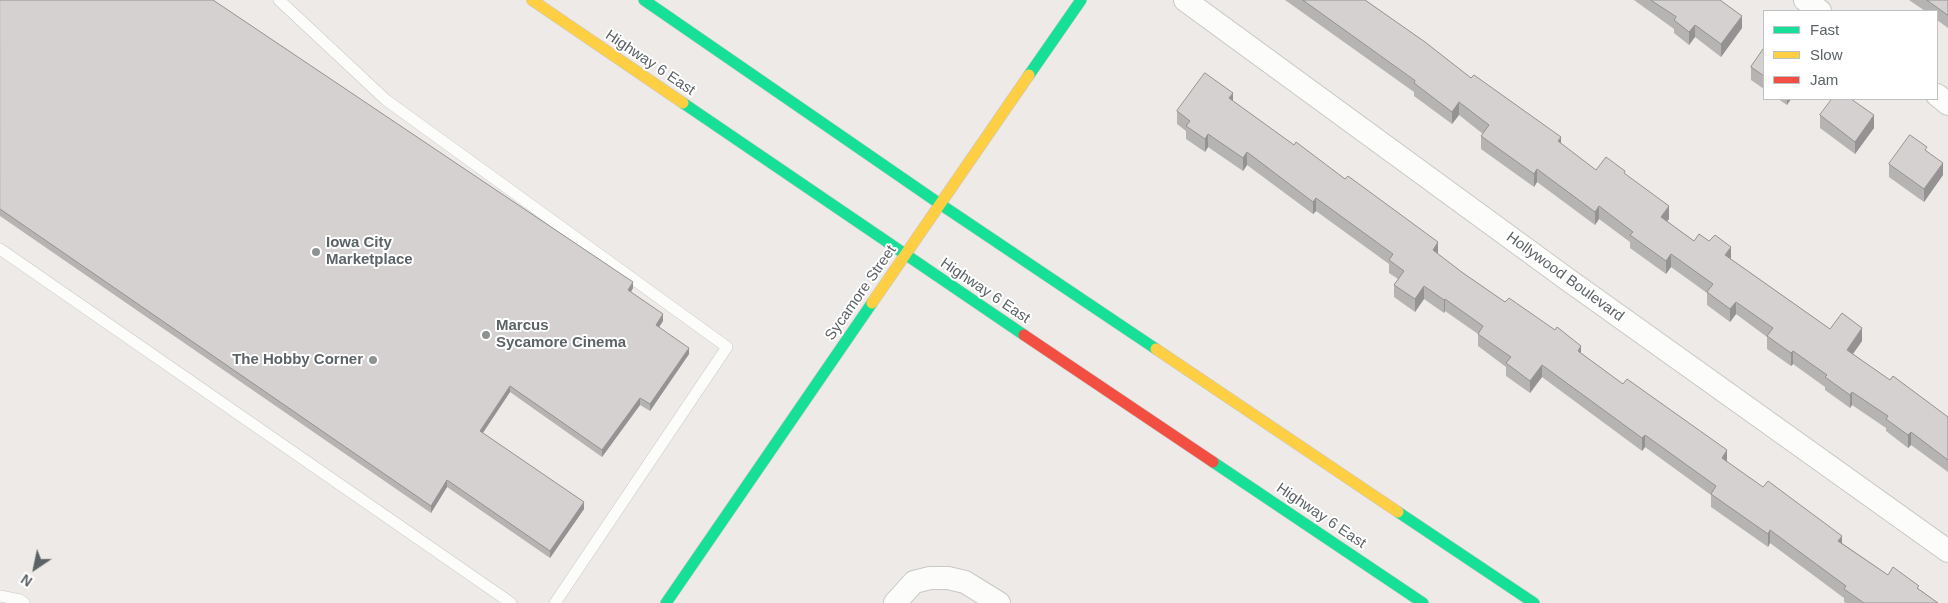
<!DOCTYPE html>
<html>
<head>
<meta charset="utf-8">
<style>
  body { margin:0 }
  #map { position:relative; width:1948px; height:603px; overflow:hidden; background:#edeae7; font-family:Arial,sans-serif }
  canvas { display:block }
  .legend { position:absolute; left:1763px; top:10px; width:175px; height:90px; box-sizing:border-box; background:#fff; border:1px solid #bec1c2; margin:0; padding:6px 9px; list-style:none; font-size:15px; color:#5c6366 }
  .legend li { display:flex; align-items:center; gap:10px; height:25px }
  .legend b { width:25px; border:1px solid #bec1c2 }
  .north { position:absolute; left:10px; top:543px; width:50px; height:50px; -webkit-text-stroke:4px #fff; paint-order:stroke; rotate:214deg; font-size:14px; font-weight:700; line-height:20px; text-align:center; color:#5c6366 }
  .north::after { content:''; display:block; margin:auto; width:18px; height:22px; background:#5c6366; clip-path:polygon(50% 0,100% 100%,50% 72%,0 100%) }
</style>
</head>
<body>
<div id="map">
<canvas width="1948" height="603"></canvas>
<ul class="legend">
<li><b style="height:6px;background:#16e098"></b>Fast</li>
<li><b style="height:6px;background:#ffcf43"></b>Slow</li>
<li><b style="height:6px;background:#f24e42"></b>Jam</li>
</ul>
<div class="north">N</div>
</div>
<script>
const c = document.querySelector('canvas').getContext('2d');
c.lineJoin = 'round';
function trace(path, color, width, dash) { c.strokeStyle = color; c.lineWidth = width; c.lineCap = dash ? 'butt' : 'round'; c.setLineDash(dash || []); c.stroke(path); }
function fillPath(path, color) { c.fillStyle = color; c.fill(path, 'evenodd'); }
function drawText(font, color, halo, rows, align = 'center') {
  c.font = font + ' Arial,sans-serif'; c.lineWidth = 4; c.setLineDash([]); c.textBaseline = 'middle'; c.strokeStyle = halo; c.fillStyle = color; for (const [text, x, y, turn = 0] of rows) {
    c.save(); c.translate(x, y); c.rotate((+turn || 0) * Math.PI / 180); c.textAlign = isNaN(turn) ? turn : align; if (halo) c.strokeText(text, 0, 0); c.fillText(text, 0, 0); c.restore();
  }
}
const lane = new Path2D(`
  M279,0L386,100L727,347L555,603
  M0,249L511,603
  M0,596L20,600L24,603`);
const street = new Path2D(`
  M1185,0L1567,279L1948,551
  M1805,0L1820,11
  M1937,95L1948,104
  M895,603L914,582L930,578H948L965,582L999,603`);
const fast = new Path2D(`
  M644,0L940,204L1156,349
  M1029,75L1081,0
  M683,103L1024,335
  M1213,462L1423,603
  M1398,512L1534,603
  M666,603L872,303`);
const slow = new Path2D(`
  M532,0L683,103
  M872,303L1029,75
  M1156,349L1398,512`);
const jam = new Path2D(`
  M1024,335L1213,462`);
const wall = new Path2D(`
  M0,0L633,288L631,292L663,321L659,327L689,354L650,411L640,405L602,457L510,392L483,433L584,509L550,558L447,487L431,513L0,216Z
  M1285,0H1365L1596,170L1625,174L1669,219L1667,221L1694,241L1731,259L1830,329L1862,341L1853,354L1890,380L1948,417V472L1911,445L1908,448L1886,431V428L1852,405L1850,408L1825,390V387L1793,364L1791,366L1767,349V337L1736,314L1730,322L1707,305V293L1671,267L1666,274L1630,248V242L1599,219L1595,225L1537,182L1534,187L1481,149V136L1483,134L1459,115L1452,124L1414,96V92Z
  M1634,0H1720L1742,28L1721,57L1695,37L1689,45L1674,33V29Z
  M1909,0H1948V28L1937,20V11H1925Z
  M1764,48V89L1751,80V67Z
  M1778,99H1791L1787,105Z
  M1233,101L1463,273L1505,302L1581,353L1727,462L1842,543L1888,575L1919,589L1938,603H1846L1844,602V598L1770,543L1768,547L1711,507V495L1645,447L1642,451L1542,377L1530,393L1506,376V367L1478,346V334L1445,311L1444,313L1424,299L1415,312L1394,297V285L1398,279L1389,273V264L1316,211L1313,214L1247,165L1243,171L1208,147L1205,152L1186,139V131L1177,124V111Z
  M1820,115L1874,128L1855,154L1820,128Z
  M1927,151L1943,175L1924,202L1889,177V164Z`);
const shadedWall = new Path2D(`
  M1742,16V28L1721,57V44Z
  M1695,25V37L1689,45V32Z
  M1233,93V106L1229,98Z
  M1787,99H1791L1787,105Z
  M1459,102V115L1452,124V112Z
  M1874,115V128L1855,154V142Z
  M1208,134V147L1205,152V139Z
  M1561,137V149L1558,141Z
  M1247,152V165L1243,171V158Z
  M1943,163V175L1924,202V189Z
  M1537,169V182L1534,187V174Z
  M1316,198V211L1313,214V202Z
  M1599,206V219L1595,225V212Z
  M1669,206V219L1661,229V217Z
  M1438,242V255L1433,250Z
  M1731,247V260L1725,255Z
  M1671,254V267L1666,274V261Z
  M633,282V288L628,297V290Z
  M1424,286V299L1415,312V299Z
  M1445,299V311L1444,313V300Z
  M1736,302V314L1730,322V309Z
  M663,314V321L656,332V325Z
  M1862,328V341L1847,362V350Z
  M1581,346V359L1578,351Z
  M689,348V354L650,411V404Z
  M1793,351V364L1791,366V353Z
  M1542,365V377L1530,393V381Z
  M510,386V392L480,437V431Z
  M1852,392V405L1850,408V395Z
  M640,398V405L602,457V450Z
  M1911,432V445L1908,448V435Z
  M1645,435V447L1642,451V438Z
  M1727,450V463L1722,458Z
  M447,480V487L431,513V506Z
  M584,502V509L550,558V551Z
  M1770,530V543L1768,547V534Z
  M1842,536V548L1838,541Z`);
const building = new Path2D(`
  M0,0H213L633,282L628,290L663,314L656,325L689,348L650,404L640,398L602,450L510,386L480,431L584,502L550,551L447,480L431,506L0,209Z
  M1303,0H1365L1425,42L1471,78L1474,75L1561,137L1558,141L1596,170L1606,157L1625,171L1624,173L1669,206L1661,217L1694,241L1699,234L1709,241L1715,235L1731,247L1725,255L1830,329L1842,313L1862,328L1847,350L1890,380L1893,376L1948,417V460L1911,432L1908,435L1886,419L1888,416L1852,392L1850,395L1825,377L1827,375L1793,351L1791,353L1767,336L1773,328L1736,302L1730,309L1707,292L1713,284L1671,254L1666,261L1630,235L1633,232L1599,206L1595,212L1537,169L1534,174L1481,136L1489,125L1459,102L1452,112L1414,83L1415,81Z
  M1651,0H1720L1742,16L1721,44L1695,25L1689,32L1674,20L1676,17Z
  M1927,0H1948V15Z
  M1764,48V76L1751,67Z
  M1205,73L1233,93L1229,98L1294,145L1296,142L1345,179L1348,176L1438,242L1433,250L1463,273L1505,302L1509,298L1555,330L1557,327L1581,346L1578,351L1623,384L1627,379L1727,450L1722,458L1763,487L1768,481L1842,536L1838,541L1888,575L1893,567L1919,586L1917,588L1938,603H1864L1844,589L1846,586L1770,530L1768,534L1711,494L1716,486L1645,435L1642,438L1542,365L1530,381L1506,363L1511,357L1478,334L1483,326L1445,299L1444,300L1424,286L1415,299L1394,285L1404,271L1389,260L1393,254L1316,198L1313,202L1247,152L1243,158L1208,134L1205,139L1186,126L1190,121L1177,111Z
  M1832,99H1851L1874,115L1855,142L1820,115Z
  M1910,135L1927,147L1925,150L1943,163L1924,189L1889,164Z`);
const markers = [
  [316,252,5,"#8f9293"],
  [486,335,5,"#8f9293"],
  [373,360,5,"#8f9293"]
];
const streetNames = [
  ["Highway 6 East",650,63,34],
  ["Hollywood Boulevard",1565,277,36],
  ["Highway 6 East",985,291,34],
  ["Sycamore Street",861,293,-55],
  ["Highway 6 East",1321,516,34]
];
const poiNames = [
  ["Iowa City",326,243],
  ["Marketplace",326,260],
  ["Marcus",496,326],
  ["Sycamore Cinema",496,343],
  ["The Hobby Corner",363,360,"right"]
];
trace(lane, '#c7c8c7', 12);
trace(street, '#c7c8c7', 24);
trace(fast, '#c9c9c9', 12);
trace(slow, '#c9c9c9', 12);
trace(jam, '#c9c9c9', 12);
trace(lane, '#fcfcfb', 11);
trace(street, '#fcfcfb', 22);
trace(fast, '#16e098', 11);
trace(slow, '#ffcf43', 11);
trace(jam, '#f24e42', 11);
fillPath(wall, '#b6b4b3');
fillPath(shadedWall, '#949292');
fillPath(building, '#d4d1d0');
trace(building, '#949292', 1);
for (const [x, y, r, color] of markers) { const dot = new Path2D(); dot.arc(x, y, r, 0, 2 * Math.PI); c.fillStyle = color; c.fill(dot); trace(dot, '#fff', 2); }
drawText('15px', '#5c6366', '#fff', streetNames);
drawText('bold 15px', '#5c6366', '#fff', poiNames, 'left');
</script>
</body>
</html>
